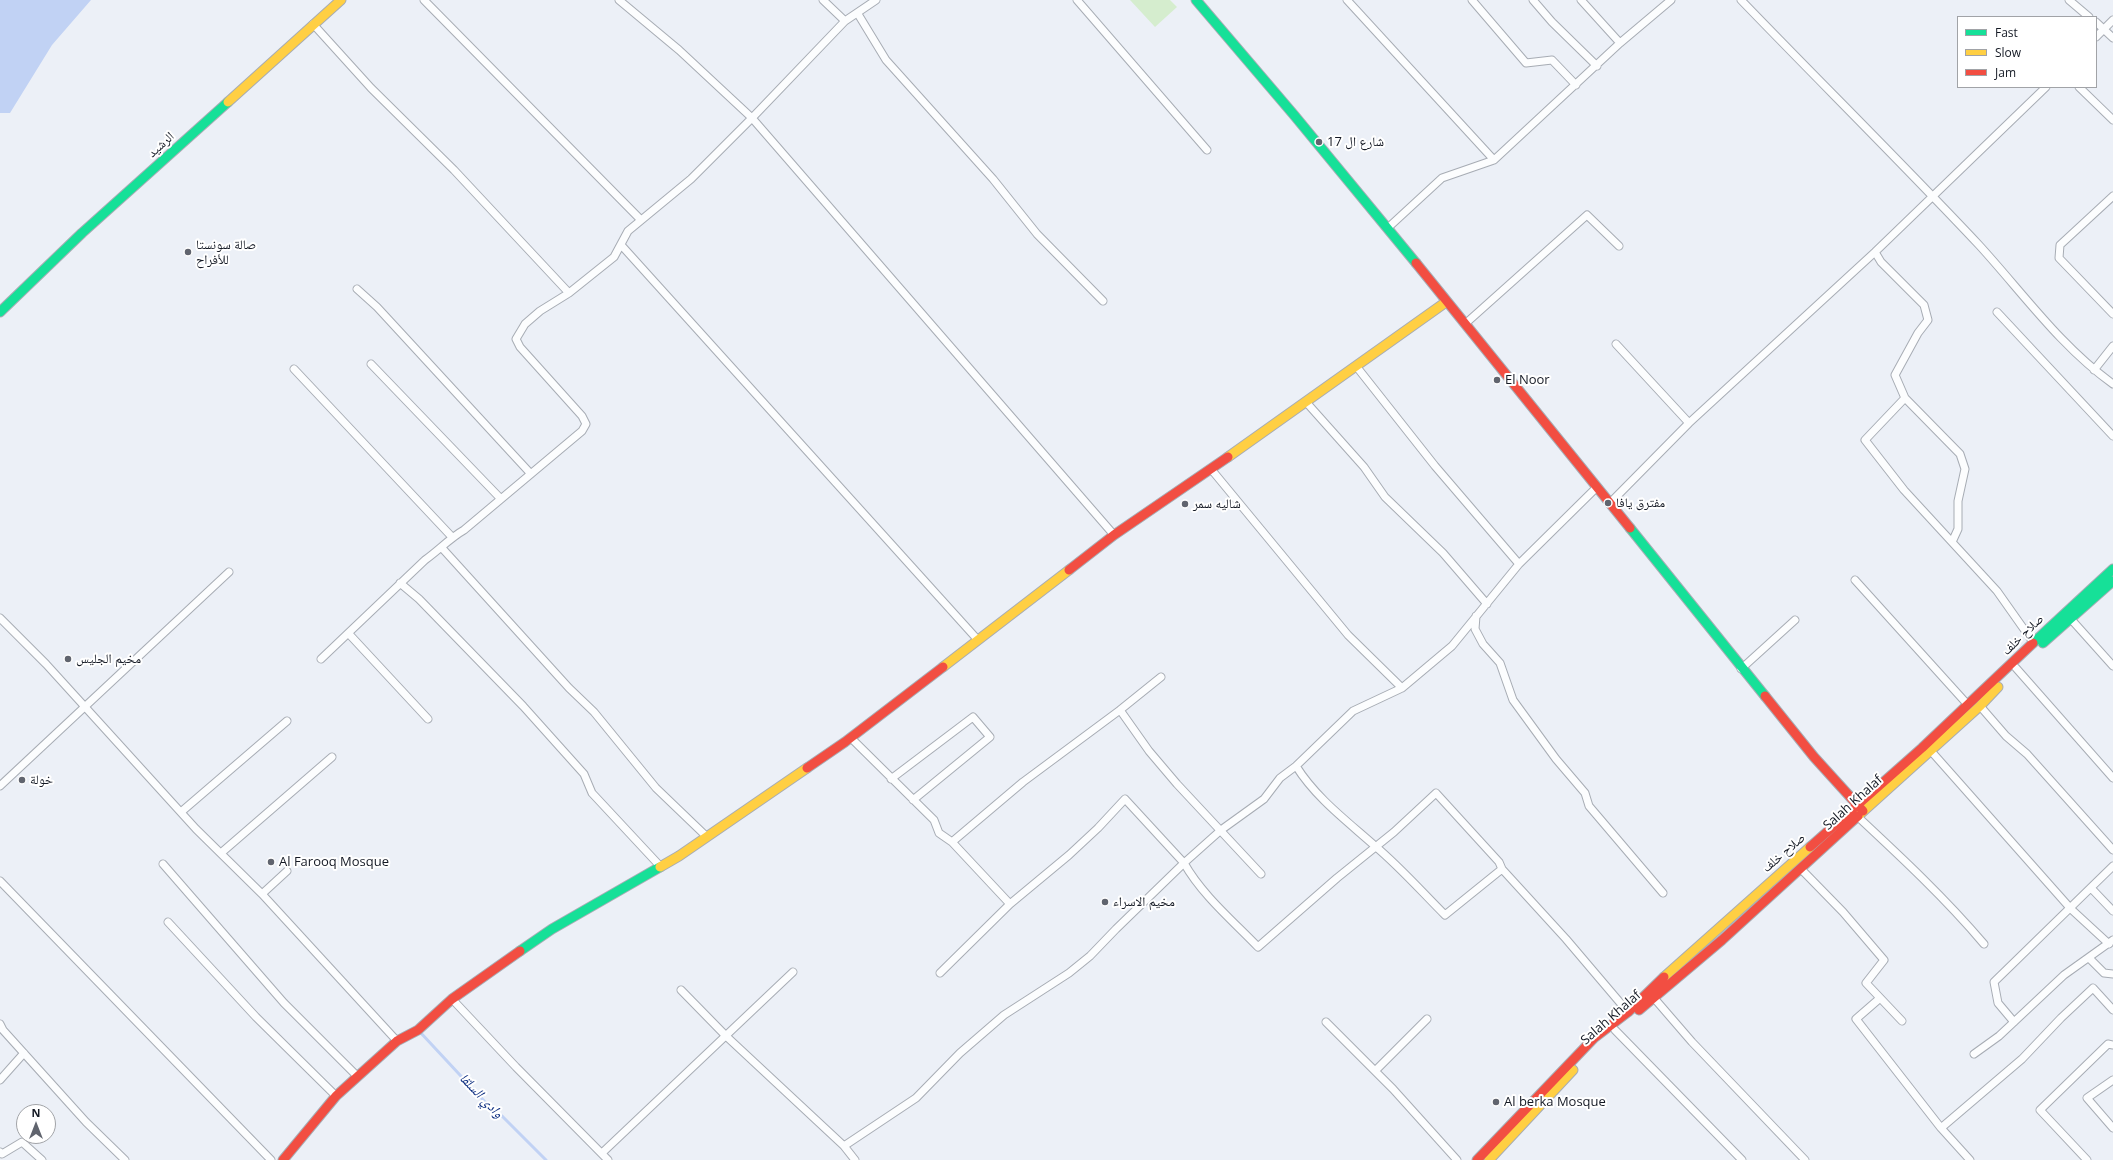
<!DOCTYPE html>
<html>
<head>
<meta charset="utf-8">
<style>
  body { margin:0 }
  #map { position:relative; width:2113px; height:1160px; overflow:hidden; background:#ecf0f7; font-family:"Open Sans",sans-serif }
  canvas { display:block }
  .legend { position:absolute; left:1957px; top:16px; width:140px; height:72px; box-sizing:border-box; background:#fff; border:1px solid #a1a3a7; margin:0; padding:5px 7px; list-style:none; font-size:12px; color:#141924 }
  .legend li { display:flex; align-items:center; gap:8px; height:20px }
  .legend b { width:20px; border:1px solid #a1a3a7 }
  .north { position:absolute; left:16px; top:1104px; width:40px; height:40px; box-sizing:border-box; background:#fff; border:1px solid #a1a3a7; border-radius:50%; rotate:0deg; font-size:11px; font-weight:700; line-height:16px; text-align:center; color:#141924 }
  .north::after { content:''; display:block; margin:auto; width:14px; height:18px; background:#60646e; clip-path:polygon(50% 0,100% 100%,50% 72%,0 100%) }
</style>
</head>
<body>
<div id="map">
<canvas width="2113" height="1160"></canvas>
<ul class="legend">
<li><b style="height:5px;background:#16e098"></b>Fast</li>
<li><b style="height:5px;background:#ffcf43"></b>Slow</li>
<li><b style="height:5px;background:#f24e42"></b>Jam</li>
</ul>
<div class="north">N</div>
</div>
<script>
const c = document.querySelector('canvas').getContext('2d');
c.lineJoin = 'round';
function fillPath(path, color) { c.fillStyle = color; c.fill(path, 'evenodd'); }
function trace(path, color, width, dash) { c.strokeStyle = color; c.lineWidth = width; c.lineCap = dash ? 'butt' : 'round'; c.setLineDash(dash || []); c.stroke(path); }
function drawText(font, color, halo, rows, align = 'center') {
  c.font = font + ' "Open Sans","Noto Naskh Arabic",sans-serif'; c.lineWidth = 4; c.setLineDash([]); c.textBaseline = 'middle'; c.strokeStyle = halo; c.fillStyle = color; for (const [text, x, y, turn = 0] of rows) {
    c.save(); c.translate(x, y); c.rotate((+turn || 0) * Math.PI / 180); c.textAlign = isNaN(turn) ? turn : align; if (halo) c.strokeText(text, 0, 0); c.fillText(text, 0, 0); c.restore();
  }
}
const green = new Path2D(`
  M1130,0H1170L1177,7L1155,27Z`);
const water = new Path2D(`
  M0,0H91L52,45L10,113H0Z`);
const stream = new Path2D(`
  M420,1032L486,1103L503,1117L546,1160`);
const street = new Path2D(`
  M424,0L641,220
  M619,0L679,50L752,118L1114,535
  M823,0L845,21
  M1077,0L1207,150
  M1347,0L1494,160
  M1472,0L1526,63L1552,60L1576,85
  M1533,0L1552,22L1597,66
  M1581,0L1620,43
  M1741,0C1820,82 1901,162 1979,245C2022,292 2061,347 2113,384
  M2069,0L2089,17
  M858,14L886,60L993,179L1037,234L1103,301
  M2096,22L2113,38
  M313,24L371,88L454,170L569,293
  M2096,37L2113,20
  M2079,87L2113,120
  M2113,196L2060,245L2059,258L2113,314
  M1391,225L1442,178L1494,160L1620,43L1671,0
  M622,246L977,639
  M1875,252L1881,262L1924,305L1928,320L1918,333L1895,375L1905,398L1960,454L1965,469L1958,501V529L1952,542
  M357,289L377,307L531,474
  M1997,312L2113,436
  M1465,324L1587,215L1619,246
  M1616,344L1689,423
  M371,364L501,499
  M1356,366L1435,466L1519,564
  M294,369L452,537
  M2094,370L2113,346
  M1905,398L1865,440L1904,490L1997,591L2033,642
  M1306,402L1364,467L1385,497L1443,553L1487,604
  M1211,469L1348,635L1402,688
  M1610,503L1689,423L1875,252L2046,87
  M442,548L569,688L594,712L656,788L706,836
  M1855,580L1968,705
  M400,583L419,599L523,706L584,774L592,793L660,866
  M1476,616L1475,629L1483,644L1500,663L1513,700L1556,759L1585,793L1589,806L1663,893
  M0,618L46,664L196,829L262,894L397,1041
  M2070,618L2113,666
  M349,634L428,719
  M321,659L425,560C439,550 450,538 464,530L582,431L586,424L582,416L520,347L516,339L525,324L540,311L569,293L614,257L628,231L691,179L752,118L845,21L876,0
  M2016,668L2113,778
  M1741,669L1795,620
  M1980,706L2006,736L2027,754L2113,850
  M1120,710L1149,751L1177,784L1261,874
  M851,738L934,820L939,833L952,842L1010,904
  M1931,751L2071,909L2109,944
  M1296,766C1316,798 1347,821 1375,846C1400,867 1422,892 1445,915L1502,869
  M891,779L973,717L990,737L913,800
  M0,786L229,572
  M181,812L287,721
  M1857,816C1901,857 1945,898 1984,944
  M952,842L1023,782L1120,710L1161,677
  M221,853L332,757
  M163,864L284,1003L357,1076
  M1801,869L1843,912L1884,960L1866,983L1902,1021
  M0,881L271,1160
  M2091,888L2113,911
  M262,894L287,871
  M168,922L256,1017L336,1096
  M2089,958L2104,973L2113,974
  M940,973L1010,904L1069,855L1098,828L1125,799L1184,863C1202,895 1233,921 1258,947L1337,878L1394,832L1436,793L1499,862L1502,869L1566,939L1628,1012
  M681,990L726,1036L844,1146L855,1160
  M1654,998L1692,1042L1805,1160
  M452,999L516,1067L608,1160
  M1879,999L1856,1019L1941,1128L1970,1160
  M1326,1022L1393,1089L1457,1160
  M2014,1022L1998,1003L1994,982L2113,866
  M0,1024L3,1030L86,1122L125,1160
  M1615,1030L1742,1160
  M1974,1054L1999,1036L2064,975L2113,940
  M1375,1071L1427,1019
  M0,1080L24,1053
  M2113,1080L2087,1098L2113,1128
  M1941,1128L2022,1059L2061,1018L2093,988L2113,1010
  M844,1146L916,1098L960,1053L1004,1015L1069,973L1090,956L1116,929L1184,863L1221,830L1264,799L1280,778L1296,766L1353,711L1402,688L1452,646L1519,564L1597,487
  M0,1152L2,1154L22,1142L42,1160
  M602,1153L793,972
  M2087,1160L2040,1110L2108,1044L2113,1045`);
const fast = new Path2D(`
  M1196,0L1294,115L1416,263
  M0,312L82,233L228,102
  M1630,528L1765,696
  M2033,643L2113,569
  M2043,643L2113,581
  M520,951L552,929L660,867`);
const slow = new Path2D(`
  M228,102L341,0
  M1228,457L1446,302
  M943,667L1069,570
  M1858,816L1980,706L1998,687
  M660,867L679,856L807,768
  M1664,977L1810,847
  M1489,1160L1573,1070`);
const jam = new Path2D(`
  M1416,263L1630,528
  M1069,570L1114,535L1228,457
  M1765,696L1814,757L1863,811
  M807,768L845,742L943,667
  M1810,847L1922,748L2033,643
  M1639,1010L1722,940L1858,816
  M283,1160L336,1096L397,1041L418,1030L452,999L520,951
  M1477,1160L1594,1038L1628,1012L1664,977`);
const markers = [
  [1319,142,4,"#60646e"],
  [188,252,4,"#60646e"],
  [1497,380,4,"#60646e"],
  [1608,503,4,"#60646e"],
  [1185,504,4,"#60646e"],
  [68,659,4,"#60646e"],
  [22,780,4,"#60646e"],
  [271,862,4,"#60646e"],
  [1105,902,4,"#60646e"],
  [1496,1102,4,"#60646e"]
];
const poiNames = [
  ["شارع ال 17",1327,142],
  ["صالة سونستا",196,245],
  ["للأفراح",196,260],
  ["El Noor",1505,380],
  ["مفترق يافا",1616,503],
  ["شاليه سمر",1193,504],
  ["مخيم الجليس",76,659],
  ["خولة",30,780],
  ["Al Farooq Mosque",279,862],
  ["مخيم الاسراء",1113,902],
  ["Al berka Mosque",1504,1102]
];
const streetNames = [
  ["الرشيد",161,145,-42],
  ["صلاح خلف",2023,635,-44],
  ["Salah Khalaf",1853,803,-42],
  ["صلاح خلف",1784,853,-41],
  ["Salah Khalaf",1611,1018,-41]
];
const waterNames = [
  ["وادي السلقا",481,1096,46]
];
fillPath(green, '#d5edce');
fillPath(water, '#c1d2f4');
trace(stream, '#c1d2f4', 3);
trace(street, '#a7acb4', 9);
trace(fast, '#a7acb4', 11);
trace(slow, '#a7acb4', 11);
trace(jam, '#a7acb4', 11);
trace(street, '#fcfdfe', 7);
trace(fast, '#16e098', 9);
trace(slow, '#ffcf43', 9);
trace(jam, '#f24e42', 9);
for (const [x, y, r, color] of markers) { const dot = new Path2D(); dot.arc(x, y, r, 0, 2 * Math.PI); c.fillStyle = color; c.fill(dot); trace(dot, '#fff', 1.5); }
drawText('13px', '#141924', '#fff', poiNames, 'left');
drawText('13px', '#141924', '#fff', streetNames);
drawText('italic 14px', '#0d2e80', '#fff', waterNames);
</script>
</body>
</html>
